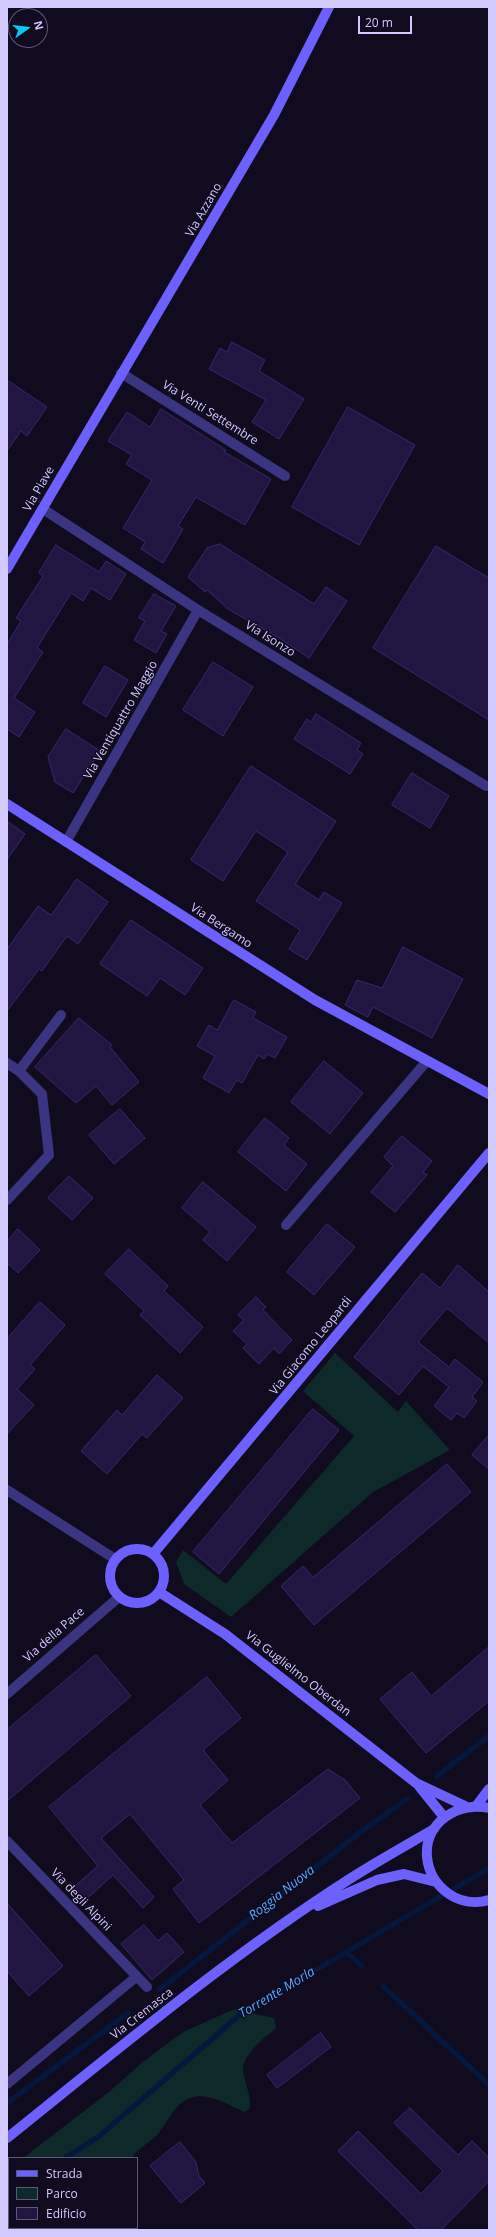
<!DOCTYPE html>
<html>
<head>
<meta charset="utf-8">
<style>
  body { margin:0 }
  #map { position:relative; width:496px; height:2237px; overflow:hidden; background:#100b1f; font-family:"Open Sans",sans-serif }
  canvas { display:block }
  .frame { position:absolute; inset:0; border:8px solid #d2c9ff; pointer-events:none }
  .legend { position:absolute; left:8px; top:2157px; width:130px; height:72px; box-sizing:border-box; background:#100b1f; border:1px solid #5e5779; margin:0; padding:5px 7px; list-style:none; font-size:12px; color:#d2c9ff }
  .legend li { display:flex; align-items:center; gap:8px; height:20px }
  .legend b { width:20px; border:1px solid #5e5779 }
  .north { position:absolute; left:8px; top:8px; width:40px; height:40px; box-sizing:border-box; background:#100b1f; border:1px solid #5e5779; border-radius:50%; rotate:76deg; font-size:11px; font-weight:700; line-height:16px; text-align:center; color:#d2c9ff }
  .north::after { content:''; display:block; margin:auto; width:14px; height:18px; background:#00cef4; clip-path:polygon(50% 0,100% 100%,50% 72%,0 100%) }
  .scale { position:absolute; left:358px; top:16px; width:54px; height:18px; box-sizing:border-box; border:2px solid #d2c9ff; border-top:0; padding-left:5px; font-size:12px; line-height:14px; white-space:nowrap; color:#d2c9ff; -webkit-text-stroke:3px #100b1f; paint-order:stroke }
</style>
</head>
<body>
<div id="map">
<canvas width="496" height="2237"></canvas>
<div class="frame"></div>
<ul class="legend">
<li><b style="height:5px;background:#6d60ff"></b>Strada</li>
<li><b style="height:11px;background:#0e2929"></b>Parco</li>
<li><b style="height:11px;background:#211641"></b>Edificio</li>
</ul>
<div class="north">N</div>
<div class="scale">20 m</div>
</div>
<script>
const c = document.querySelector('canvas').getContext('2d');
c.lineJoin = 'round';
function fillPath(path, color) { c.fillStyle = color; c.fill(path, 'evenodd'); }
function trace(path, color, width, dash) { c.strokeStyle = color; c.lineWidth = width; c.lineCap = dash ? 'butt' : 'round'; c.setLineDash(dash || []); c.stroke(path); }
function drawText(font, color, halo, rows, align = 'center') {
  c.font = font + ' "Open Sans",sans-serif'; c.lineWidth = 3; c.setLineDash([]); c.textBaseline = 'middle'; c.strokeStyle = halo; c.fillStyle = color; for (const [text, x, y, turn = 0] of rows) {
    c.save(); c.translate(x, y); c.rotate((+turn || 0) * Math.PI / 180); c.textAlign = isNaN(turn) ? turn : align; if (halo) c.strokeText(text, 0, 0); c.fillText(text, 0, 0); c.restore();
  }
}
const green = new Path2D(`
  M335,1353L398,1412L406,1401L450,1450L373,1492L231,1617L184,1584L176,1562L183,1550L226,1584L354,1436L303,1391Z
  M234,2009L274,2018L276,2028C266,2036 241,2056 243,2071C245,2084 251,2094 250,2108L245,2112C223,2103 200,2086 179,2105C170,2114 165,2126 157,2135C149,2143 138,2148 132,2158H23L109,2092L144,2061L183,2032Z
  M9,2170V2228H48L46,2230H7V2172Z`);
const stream = new Path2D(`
  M437,1776L489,1736
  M346,1952L362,1966
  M384,1987L489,2085
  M160,1989L362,1831L407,1799
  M7,2103L128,2013
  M65,2158L98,2137L241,2014L489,1868
  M7,2201L9,2199`);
const building = new Path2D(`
  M232,342L265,360L259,371L304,399L279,439L252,422L266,400L209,369L220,348L227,352Z
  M7,380L47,407L27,436L21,431L7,451Z
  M348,407L415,445L359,545L292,507Z
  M161,409L226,450L224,452L271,479L245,525L196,497L178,526L183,529L163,563L141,549L145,542L123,528L152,480L126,464L132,455L108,441L127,412L150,427Z
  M220,544L314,604L326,587L347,601L309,658L281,639L228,609L207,590L205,592L188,577L207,548Z
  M56,545L99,572L106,561L126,574L110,600L91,588L83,601L71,593L37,648L43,652L14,698L35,712L19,737L7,729V644L21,621L16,618L43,576L39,573Z
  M436,546L489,578V720L373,648Z
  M154,594L176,606L161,631L167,634L156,653L134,640L145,621L139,618Z
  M213,662L253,687L223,736L183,710Z
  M105,666L128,680L106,717L83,703Z
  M316,714L361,743L357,750L363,754L350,774L294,739L307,719L311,722Z
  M66,729L100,751L73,793L55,782L48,757Z
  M251,766L336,821L295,884L319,900L324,892L342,903L307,960L289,949L300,930L256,901L288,852L256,831L223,881L191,860Z
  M412,773L449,796L430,828L392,805Z
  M7,821L25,834L7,860Z
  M77,879L108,902L78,944L67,936L42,971L39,969L7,1011V949L38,906L51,915Z
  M131,920L203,968L185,995L160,978L147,996L100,964Z
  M403,947L463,979L432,1038L373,1007L368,1017L345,1005L357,980L382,988Z
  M234,1000L256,1012L253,1018L287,1037L275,1058L267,1054L264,1059L258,1055L242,1083L237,1080L229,1093L203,1078L215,1056L197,1046L209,1025L217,1030Z
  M79,1018L112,1045L110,1047L139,1082L112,1105L96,1086L76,1103L35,1067Z
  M324,1061L363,1093L330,1134L291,1102Z
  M120,1109L145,1138L114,1164L89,1135Z
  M265,1118L289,1138L284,1145L307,1164L286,1191L238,1152Z
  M402,1136L432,1161L423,1172L427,1175L395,1212L371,1192L393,1166L384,1157Z
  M69,1176L93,1198L72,1220L48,1198Z
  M203,1182L256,1227L227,1261L203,1240L210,1232L182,1208Z
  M327,1224L355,1247L314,1295L287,1272Z
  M18,1229L40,1250L18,1273L7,1263V1242Z
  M129,1249L168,1286L164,1291L203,1327L180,1353L140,1315L144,1311L105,1274Z
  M458,1265L489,1292V1343L447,1308L418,1342L449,1367L455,1359L483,1382L472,1397L477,1401L464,1418L457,1413L451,1420L434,1406L449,1387L423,1366L399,1395L354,1357L422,1273L440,1288Z
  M256,1297L266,1307L263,1310L292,1340L279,1354L274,1348L259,1364L243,1348L247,1344L233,1331L244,1320L238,1315Z
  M40,1302L65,1325L30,1365L35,1369L17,1389L34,1405L7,1434V1339Z
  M157,1375L183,1398L147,1438L142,1434L107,1474L81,1451L117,1410L122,1415Z
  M313,1409L339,1430L219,1574L193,1552Z
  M489,1435V1469L472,1455Z
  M447,1464L471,1492L314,1625L281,1586L303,1566L313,1577Z
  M489,1647V1701L426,1753L380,1699L412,1672L431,1696Z
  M96,1655L131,1696L7,1801V1730Z
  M207,1677L241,1718L203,1750L228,1780L200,1805L232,1843L328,1769L345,1780L360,1798L199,1923L173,1889L184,1880L130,1814L101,1838L154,1897L143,1908L113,1875L81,1904L69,1891L98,1866L49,1807Z
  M7,1903L63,1966L29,1996L7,1971Z
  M144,1925L158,1941L167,1933L184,1952L152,1980L121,1944Z
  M321,2033L331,2047L277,2088L267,2075Z
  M410,2108L458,2155L472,2141L489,2158V2181L441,2230H418L338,2151L358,2131L421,2194L443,2171L394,2123Z
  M180,2142L196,2162L199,2176L205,2183L181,2203L150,2166Z`);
const street = new Path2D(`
  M121,373L285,476
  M43,509L198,610L486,786
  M66,842L198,610
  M7,1063L19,1071L42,1094L49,1155L7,1200
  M19,1071L61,1015
  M286,1225L427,1061
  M7,1490L115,1559
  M7,1694L119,1597
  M7,1841L147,1987
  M7,2084L136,1977`);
const secondary = new Path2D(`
  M7,569L274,115L329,7
  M7,804L315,1000L489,1094
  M110 1576a27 27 0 1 1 54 0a27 27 0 1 1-54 0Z
  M153,1554L489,1153
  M159,1592L225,1634L416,1783L465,1806
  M419,1786L444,1817
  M477,1805L489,1789
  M489,1808C459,1801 424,1822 427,1857C430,1888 460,1909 489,1900
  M318,1906L377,1880L404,1874L436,1882
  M7,2138C118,2049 228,1957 348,1880C376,1862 405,1846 434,1829`);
const streetNames = [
  ["Via Azzano",204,210,-60],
  ["Via Venti Settembre",210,413,32],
  ["Via Piave",39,489,-60],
  ["Via Isonzo",270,639,32],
  ["Via Ventiquattro Maggio",121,720,-60],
  ["Via Bergamo",221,926,33],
  ["Via Giacomo Leopardi",311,1346,-51],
  ["Via della Pace",54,1635,-41],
  ["Via Guglielmo Oberdan",298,1674,38],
  ["Via degli Alpini",81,1900,46],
  ["Via Cremasca",142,2014,-38]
];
const waterNames = [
  ["Roggia Nuova",282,1893,-38],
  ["Torrente Morla",277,1993,-31]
];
fillPath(green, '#0e2929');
trace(stream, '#06173d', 5.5);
fillPath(building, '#211641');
trace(building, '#39276e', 1);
trace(street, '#3b3480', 10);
trace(secondary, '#6d60ff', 10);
drawText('12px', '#d2c9ff', '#100b1f', streetNames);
drawText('italic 13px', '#57a8ff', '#100b1f', waterNames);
</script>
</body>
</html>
